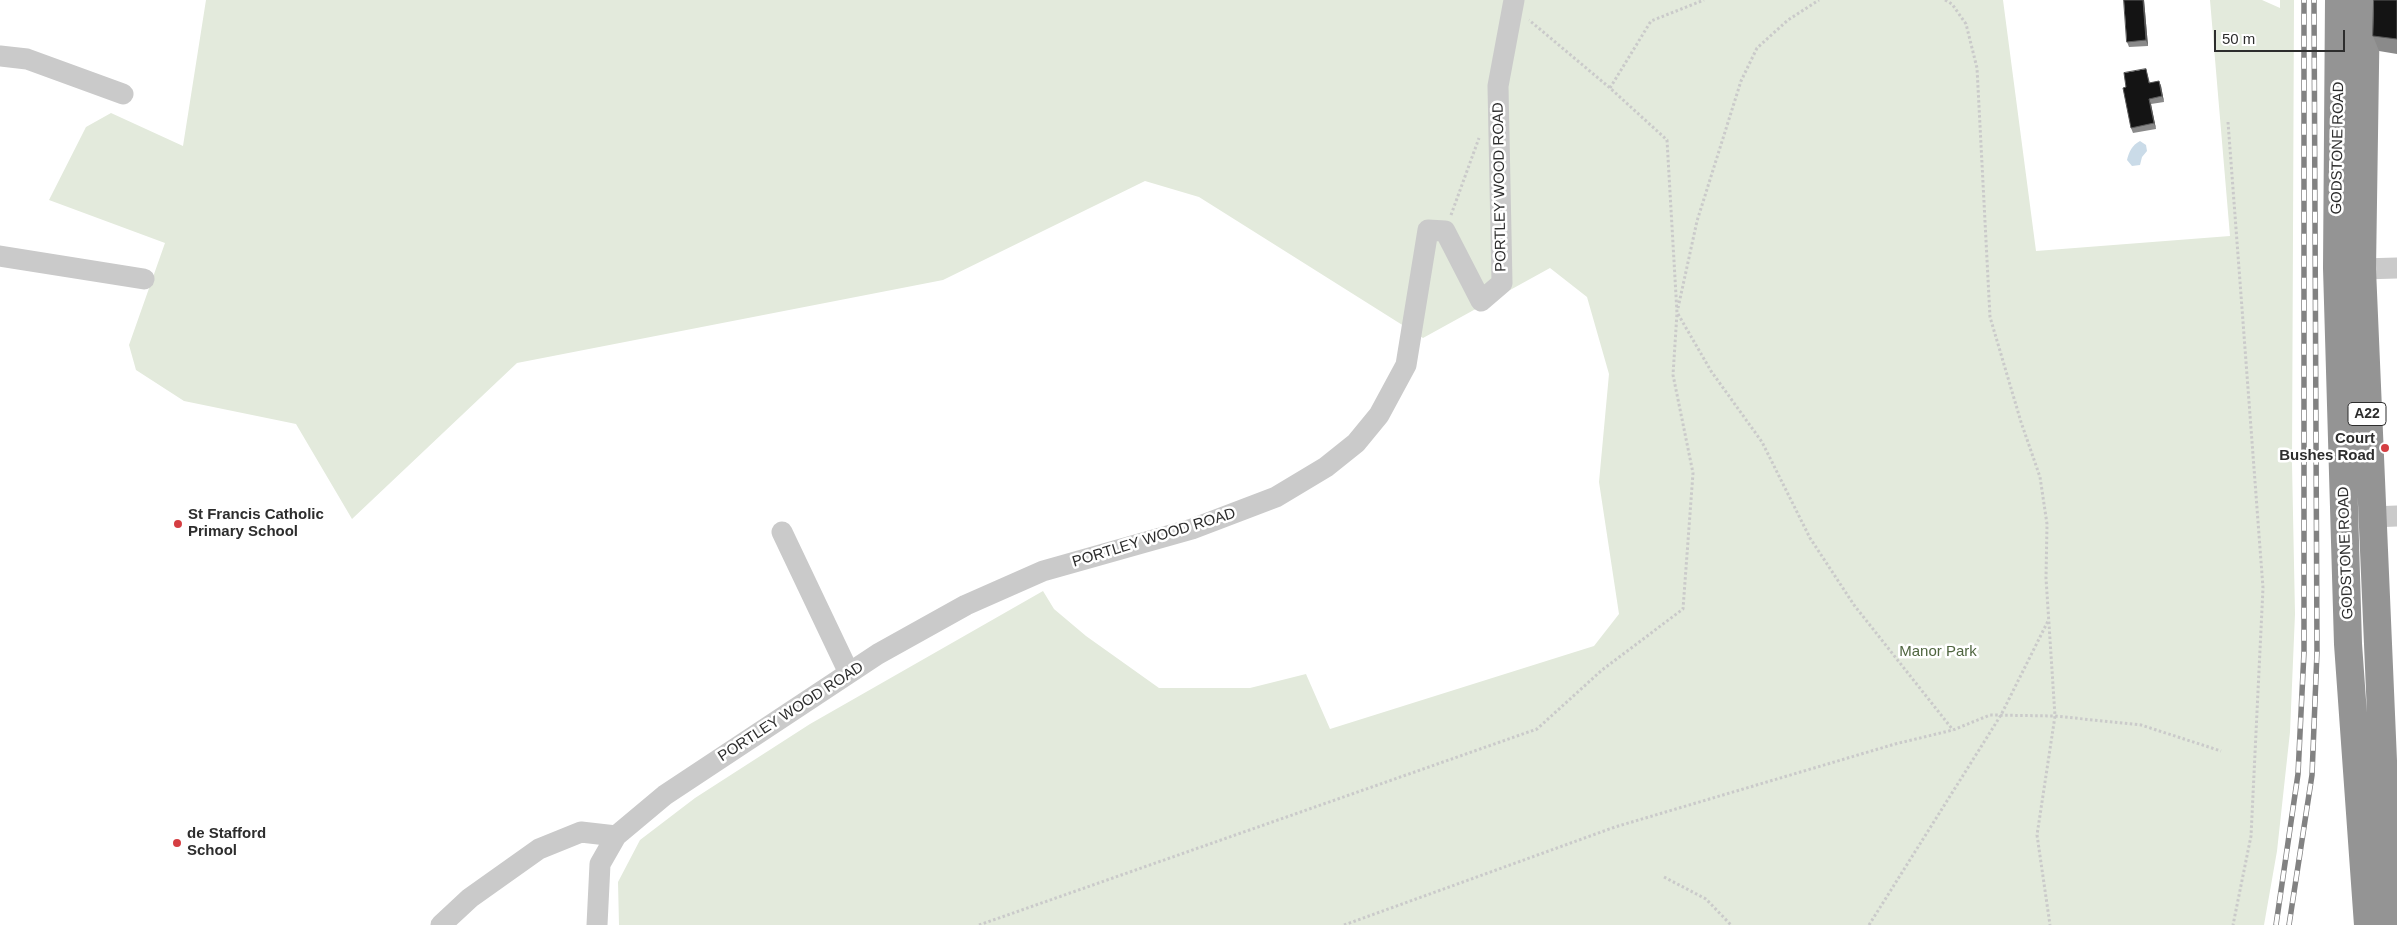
<!DOCTYPE html>
<html>
<head>
<meta charset="utf-8">
<style>
  body { margin:0 }
  #map { position:relative; width:2397px; height:925px; overflow:hidden; background:#fff; font-family:Arial,sans-serif }
  canvas { display:block }
  .scale { position:absolute; left:2214px; top:30px; width:131px; height:22px; box-sizing:border-box; border:2px solid #2d2d2d; border-top:0; padding-left:6px; font-size:15px; line-height:18px; white-space:nowrap; color:#2d2d2d; -webkit-text-stroke:4px #fff; paint-order:stroke }
</style>
</head>
<body>
<div id="map">
<canvas width="2397" height="925"></canvas>
<div class="scale">50 m</div>
</div>
<script>
const c = document.querySelector('canvas').getContext('2d');
c.lineJoin = 'round';
function fillPath(path, color) { c.fillStyle = color; c.fill(path, 'evenodd'); }
function trace(path, color, width, dash) { c.strokeStyle = color; c.lineWidth = width; c.lineCap = dash ? 'butt' : 'round'; c.setLineDash(dash || []); c.stroke(path); }
function drawText(font, color, halo, rows, align = 'center') {
  c.font = font + ' Arial,sans-serif'; c.lineWidth = 5; c.setLineDash([]); c.textBaseline = 'middle'; c.strokeStyle = halo; c.fillStyle = color; for (const [text, x, y, turn = 0] of rows) {
    c.save(); c.translate(x, y); c.rotate((+turn || 0) * Math.PI / 180); c.textAlign = isNaN(turn) ? turn : align; if (halo) c.strokeText(text, 0, 0); c.fillText(text, 0, 0); c.restore();
  }
}
const green = new Path2D(`
  M206,0H2003L2036,251L2230,236L2210,0H2262L2280,8V0H2294L2292,464L2295,614L2290,732L2277,851L2264,925H619L618,882L640,840L695,798L810,724L1043,591L1054,609L1086,636L1159,688H1250L1306,674L1330,729L1594,646L1619,614L1599,482L1609,374L1587,297L1550,268L1423,338L1199,197L1145,181L943,280L517,363L352,519L296,424L184,401L136,370L129,345L165,243L49,200L86,127L111,113L183,146Z`);
const water = new Path2D(`
  M2140,141L2146,145L2147,151L2142,157L2140,165L2132,166L2127,160C2129,152 2132,145 2140,141Z`);
const path = new Path2D(`
  M1945,0L1952,4L1966,24L1977,68L1990,317L2021,422L2040,477L2047,524L2046,578L2055,716L2037,835L2050,925
  M1610,88L1651,21L1704,0
  M2228,122L2263,588L2251,836L2233,925
  M1451,215L1479,138
  M1678,308L1697,221L1741,81L1757,48L1788,20L1819,0
  M1678,314L1711,371L1762,442L1810,538L1854,605L1953,730
  M1664,877L1706,899L1731,925
  M979,925L1537,729L1602,670L1683,609L1693,473L1673,375L1677,313L1667,140L1610,88L1529,20
  M1344,925L1615,827L1895,744L1953,730L1990,715L2055,716L2141,725L2221,751
  M1869,925L2001,715L2048,621`);
const minor = new Path2D(`
  M0,56L27,59L123,94
  M0,256L144,279
  M2362,269L2397,268
  M2372,517L2397,516
  M782,532L849,673
  M441,925L470,898L539,849L581,832L616,836
  M597,925L600,864L616,836L665,795L878,654L966,605L1043,571L1192,529L1276,497L1326,467L1356,443L1379,415L1406,365L1428,230L1445,231L1481,301L1502,283L1498,86L1514,0`);
const highway = new Path2D(`
  M2339,0L2337,268L2348,644L2368,925
  M2366,0L2362,269L2390,925`);
const rail = new Path2D(`
  M2276,925L2298,774L2304,652V0
  M2289,925L2312,775L2317,652L2314,0`);
const wall = new Path2D(`
  M2124,0H2144L2148,46L2129,47L2127,42Z
  M2397,0V54L2379,51L2373,36Z
  M2146,69L2150,83L2159,81L2161,86L2164,102L2151,104L2156,129L2133,133L2131,128L2126,87Z`);
const shadedWall = new Path2D(`
  M2143,0H2144L2148,46L2146,40Z
  M2159,81L2161,86L2164,102L2162,96Z
  M2149,99L2151,104L2156,129L2154,123Z`);
const building = new Path2D(`
  M2124,0H2143L2146,40L2127,42Z
  M2374,0H2397V39L2373,36Z
  M2146,69L2149,83L2159,81L2162,96L2149,99L2154,123L2131,128L2123,88L2126,87L2124,73Z`);
const markers = [
  [2385,448,5,"#d53e42"],
  [178,524,5,"#d53e42"],
  [177,843,5,"#d53e42"]
];
const shields = [
  [2367,414,38]
];
const shieldNames = [
  ["A22",2367,414]
];
const streetNames = [
  ["GODSTONE ROAD",2338,148,-89],
  ["PORTLEY WOOD ROAD",1500,187,-91],
  ["PORTLEY WOOD ROAD",1154,538,-17],
  ["GODSTONE ROAD",2346,553,-92],
  ["PORTLEY WOOD ROAD",791,712,-33]
];
const poiNames = [
  ["Court",2375,439,"right"],
  ["Bushes Road",2375,456,"right"],
  ["St Francis Catholic",188,515],
  ["Primary School",188,532],
  ["de Stafford",187,834],
  ["School",187,851]
];
const parkNames = [
  ["Manor Park",1938,652]
];
fillPath(green, '#e3eadc');
fillPath(water, '#cadbe8');
trace(path, '#cacaca', 3, [2.5, 2.5]);
trace(minor, '#cacaca', 21);
trace(highway, '#949494', 28);
trace(rail, '#828282', 5.5);
trace(rail, '#fff', 4, [11]);
fillPath(wall, '#8a8a8a');
fillPath(shadedWall, '#5a5a5a');
fillPath(building, '#141414');
trace(building, '#5a5a5a', 1);
for (const [x, y, r, color] of markers) { const dot = new Path2D(); dot.arc(x, y, r, 0, 2 * Math.PI); c.fillStyle = color; c.fill(dot); trace(dot, '#fff', 2); }
for (const [x, y, w] of shields) { const box = new Path2D(); box.roundRect(x - w / 2, y - 11.5, w, 23, 4); c.fillStyle = '#fff'; c.fill(box); trace(box, '#2d2d2d', 1); }
drawText('bold 14px', '#2d2d2d', null, shieldNames);
drawText('15px', '#2d2d2d', '#fff', streetNames);
drawText('bold 15px', '#2d2d2d', '#fff', poiNames, 'left');
drawText('15px', '#4f653f', '#fff', parkNames);
</script>
</body>
</html>
